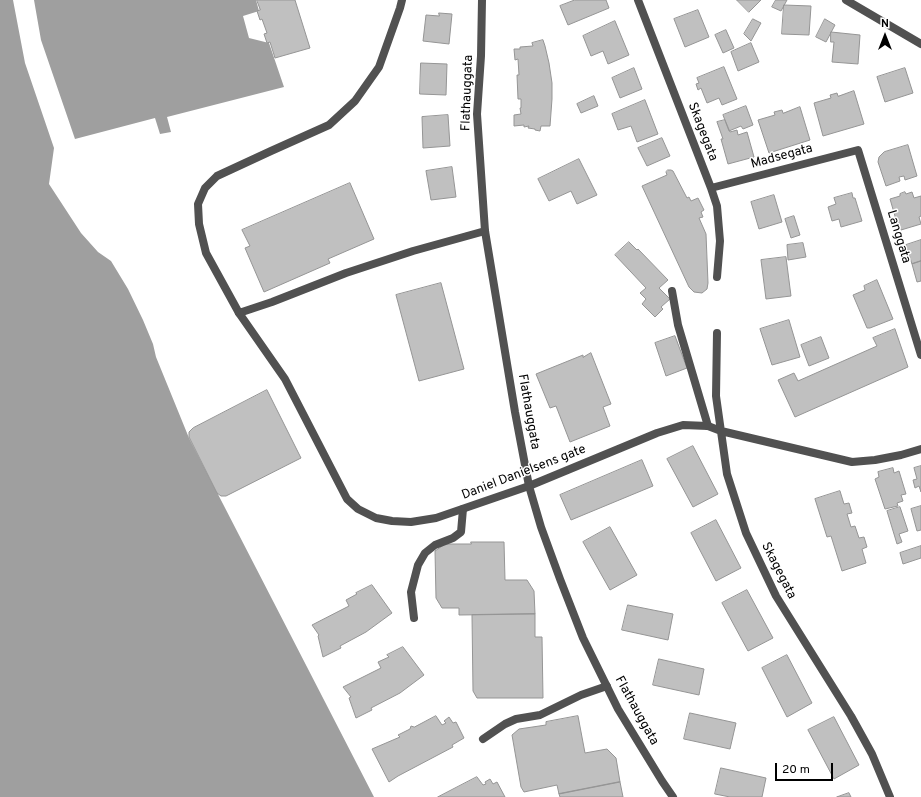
<!DOCTYPE html>
<html>
<head>
<meta charset="utf-8">
<style>
  body { margin:0 }
  #map { position:relative; width:921px; height:797px; overflow:hidden; background:#fff; font-family:Overpass,sans-serif }
  canvas { display:block }
  .north { position:absolute; left:865px; top:16px; width:40px; height:40px; -webkit-text-stroke:3px #fff; paint-order:stroke; rotate:0deg; font-size:11px; font-weight:700; line-height:16px; text-align:center; color:#000 }
  .north::after { content:''; display:block; margin:auto; width:14px; height:18px; background:#000; clip-path:polygon(50% 0,100% 100%,50% 72%,0 100%) }
  .scale { position:absolute; left:775px; top:763px; width:58px; height:18px; box-sizing:border-box; border:2px solid #000; border-top:0; padding-left:5px; font-size:12px; line-height:14px; white-space:nowrap; color:#000; -webkit-text-stroke:3px #fff; paint-order:stroke }
</style>
</head>
<body>
<div id="map">
<canvas width="921" height="797"></canvas>
<div class="north">N</div>
<div class="scale">20 m</div>
</div>
<script>
const c = document.querySelector('canvas').getContext('2d');
c.lineJoin = 'round';
function fillPath(path, color) { c.fillStyle = color; c.fill(path, 'evenodd'); }
function trace(path, color, width, dash) { c.strokeStyle = color; c.lineWidth = width; c.lineCap = dash ? 'butt' : 'round'; c.setLineDash(dash || []); c.stroke(path); }
function drawText(font, color, halo, rows, align = 'center') {
  c.font = font + ' Overpass,sans-serif'; c.lineWidth = 3; c.setLineDash([]); c.textBaseline = 'middle'; c.strokeStyle = halo; c.fillStyle = color; for (const [text, x, y, turn = 0] of rows) {
    c.save(); c.translate(x, y); c.rotate((+turn || 0) * Math.PI / 180); c.textAlign = isNaN(turn) ? turn : align; if (halo) c.strokeText(text, 0, 0); c.fillText(text, 0, 0); c.restore();
  }
}
const water = new Path2D(`
  M0,0H13L25,63L54,148L49,184L81,233L98,252L111,261L128,289L143,320L153,344L156,357L189,438L374,797H0Z
  M34,0H256L259,11L243,16L249,38L269,43L284,87L167,117L171,132L160,134L155,118L75,139L41,40Z`);
const building = new Path2D(`
  M257,0H295L310,48L275,58L270,42L267,43L264,34L267,33L262,19L260,20L257,11L260,10Z
  M575,0H606L609,8L568,25L560,6Z
  M737,0H761L749,12Z
  M776,0H787L781,11L772,7Z
  M784,5L811,6L809,35L782,34Z
  M698,10L709,37L685,47L674,19Z
  M439,13L452,14L449,44L423,41L426,15L439,16Z
  M753,19L761,23L751,41L744,34Z
  M825,19L835,25L826,42L816,37Z
  M615,21L629,55L608,64L603,51L591,56L583,36Z
  M726,30L734,48L723,53L715,35Z
  M831,32L860,35L858,64L832,62L834,42H831Z
  M543,40L545,46L549,63L552,83V99L550,126H541L540,131L535,130V129L528,128L529,126L524,127V125L514,126V115L521,114L520,108H521V99H518L517,75H519L518,59L515,60L514,49H520V47L533,46L532,43Z
  M751,43L759,62L738,71L731,52Z
  M421,63L447,64L446,95L420,94Z
  M724,67L737,99L722,105L719,98L707,103L701,88L698,90L696,84L699,83L697,78Z
  M634,68L642,89L620,98L612,78Z
  M905,68L913,93L885,102L877,77Z
  M854,91L864,124L823,136L814,103L831,98L830,95L837,93L838,96Z
  M594,96L598,106L581,113L577,104Z
  M645,100L658,134L637,142L631,126L618,130L612,114Z
  M746,106L753,125L743,129L741,126L729,131L723,115Z
  M800,107L810,140L769,153L758,120L775,115L774,112L782,110L783,113Z
  M448,115L450,146L423,148L422,117Z
  M725,120L730,132L737,130L738,135L747,132L754,157L728,164L721,139H723L717,122Z
  M662,138L670,156L647,166L638,148Z
  M908,145L917,176L905,180L904,176L899,177L900,181L886,186L878,162L879,157L884,152Z
  M579,159L597,195L577,204L571,191L549,201L538,179Z
  M452,167L456,197L431,200L426,171Z
  M668,170H671L673,171L687,198L689,197L691,201L698,198L704,210L701,212L703,217L699,218L706,234L708,283L707,289L702,293L694,292L689,287L642,186L667,175L666,172Z
  M350,183L374,239L328,259L330,263L264,292L245,248L250,246L242,230Z
  M905,192L906,194L912,192L914,198L921,196V216L919,217L921,224L901,230L899,223H897L890,199L900,196V194Z
  M852,193L853,198H855L862,221L841,227L839,219L832,221L828,207L836,204L834,198Z
  M774,195L782,222L759,229L751,202Z
  M794,216L800,235L791,238L785,219Z
  M921,240V261L912,264L906,245Z
  M629,242L637,250L638,249L668,280L659,288L670,299L661,307L663,309L655,317L642,304L646,299L640,293L646,288L615,255Z
  M803,243L806,257L788,260L787,245Z
  M786,257L791,296L766,299L761,260Z
  M921,261V281L917,282L912,264Z
  M877,280L893,319L870,328H867L853,295L865,290L864,286Z
  M441,283L464,369L419,381L396,295Z
  M789,320L800,357L772,365L760,329Z
  M895,329L908,367L795,417L778,380L794,373L798,381L877,346L873,338Z
  M675,336L687,368L666,376L655,343Z
  M821,337L829,358L809,366L801,345Z
  M591,353L611,404L603,407L610,426L570,442L556,406L550,408L536,374L583,355V357Z
  M267,390L301,458L226,496H221L217,493L189,437V432L193,428Z
  M693,446L718,494L693,507L667,459Z
  M642,460L653,486L571,520L560,495Z
  M921,466V492L919,486L915,488L913,480L917,479L914,468Z
  M893,468L894,473L899,471L906,494L901,495L903,501L897,503L898,506L885,509L875,479L879,477L878,472Z
  M840,491L844,504L849,503L852,513L847,514L851,527L855,526L859,538L864,537L867,547L862,549L866,563L842,571L831,536L827,537L815,499Z
  M921,506V530L917,531L911,509Z
  M900,507L908,531L899,534L902,542L897,544L887,511Z
  M716,520L741,568L716,581L691,533Z
  M610,527L637,575L610,590L583,542Z
  M471,542H504L505,580H527L534,591L535,614L459,615V608H442L436,598L435,551L445,544H471Z
  M921,546V558L903,564L900,553Z
  M372,585L392,613L366,632L340,646L341,648L323,657L318,636L319,635L312,625L349,606L346,600L357,594L356,593Z
  M747,590L773,638L748,651L722,603Z
  M628,605L673,614L668,640L622,630Z
  M535,614V637H542L543,698H477L473,691L472,615Z
  M403,647L424,675L400,693L371,708L372,710L356,718L349,698L351,697L343,687L381,668L378,662L389,657L387,655Z
  M787,655L812,703L787,717L762,668Z
  M659,659L704,669L699,695L653,685Z
  M690,713L736,723L730,749L684,739Z
  M436,716L442,725L446,723L444,721L449,717L453,723L456,722L464,738L452,745L453,747L398,776L389,782L372,749L400,737L398,735L410,729L411,726L414,727Z
  M578,716L585,753L607,749L616,758L620,782L559,794L557,785L524,792L521,787L512,735L519,729L546,725V722Z
  M834,717L859,765L834,779L808,730Z
  M721,768L766,778L762,797H730L715,794Z
  M477,777L483,785L486,784L485,782L490,779L493,784L497,782L505,797H438Z
  M620,782L623,797H560L559,794Z
  M849,793L851,797H837Z`);
const service = new Path2D(`
  M402,0L400,8L379,67L355,101L329,125L271,151L217,176L205,188L198,204L199,224L206,253L239,313L272,302L346,273L413,251L485,231
  M672,291L678,325L708,426
  M414,618L411,592L418,565L425,553L435,545L453,538L461,532L463,509
  M483,739L505,724L516,719L540,715L581,695L607,686`);
const minor = new Path2D(`
  M638,0L711,188L717,206L720,241L717,277
  M711,188L858,150L921,355
  M239,313L285,379L347,499L358,509L376,518L392,521L411,522L436,518L529,486L657,433L683,425L708,426L721,431L852,462L875,460L901,455L921,449
  M717,333L716,396L727,474L746,533L776,596L851,716L872,754L890,797`);
const tertiary = new Path2D(`
  M482,0L481,56L477,114L485,231L515,412L529,486L541,527L560,579L583,638L618,709L662,781L673,797
  M846,0L921,44`);
const streetNames = [
  ["Flathauggata",468,93,-88],
  ["Skagegata",702,132,69],
  ["Madsegata",782,157,-15],
  ["Langgata",898,237,73],
  ["Flathauggata",528,412,80],
  ["Daniel Danielsens gate",524,473,-21],
  ["Skagegata",778,571,63],
  ["Flathauggata",636,711,61]
];
fillPath(water, '#9f9f9f');
fillPath(building, '#c0c0c0');
trace(building, '#959595', 1);
trace(service, '#515151', 8);
trace(minor, '#515151', 8);
trace(tertiary, '#515151', 8);
drawText('13px', '#000', '#fff', streetNames);
</script>
</body>
</html>
